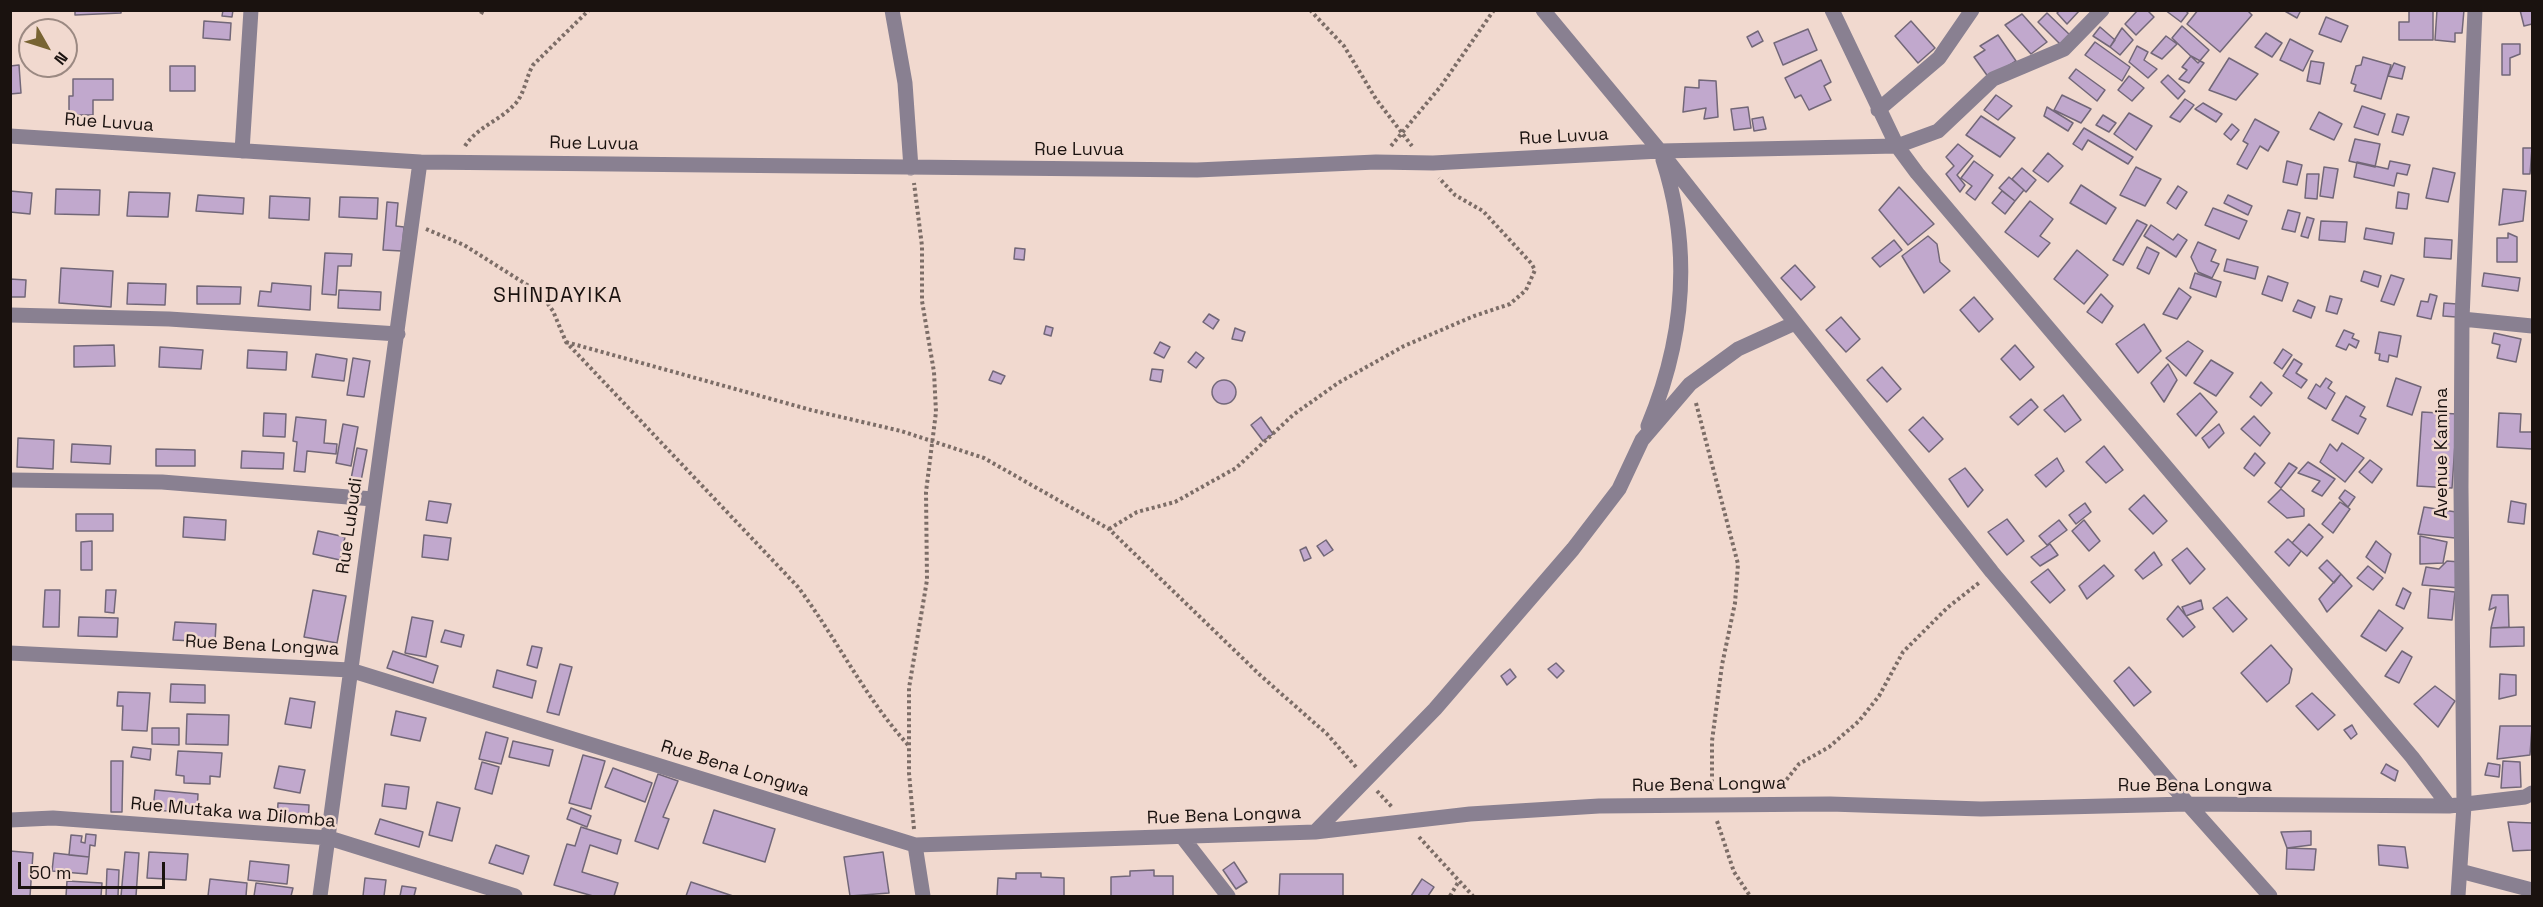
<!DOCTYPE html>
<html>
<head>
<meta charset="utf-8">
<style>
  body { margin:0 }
  #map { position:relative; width:2543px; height:907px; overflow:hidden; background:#f1d9cf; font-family:"Space Grotesk",sans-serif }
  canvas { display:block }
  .frame { position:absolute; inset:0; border:12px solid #1a120f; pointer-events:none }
  .north { position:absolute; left:18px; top:18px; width:60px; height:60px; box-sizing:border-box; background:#f1d9cf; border:2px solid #9b8982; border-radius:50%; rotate:129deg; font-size:16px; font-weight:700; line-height:24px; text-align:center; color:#1a120f }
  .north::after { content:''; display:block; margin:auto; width:21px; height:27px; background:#786433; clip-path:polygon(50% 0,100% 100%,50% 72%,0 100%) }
  .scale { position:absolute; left:18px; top:862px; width:147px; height:27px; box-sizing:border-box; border:3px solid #1a120f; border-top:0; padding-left:8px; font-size:18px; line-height:21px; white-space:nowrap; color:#1a120f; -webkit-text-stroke:4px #f1d9cf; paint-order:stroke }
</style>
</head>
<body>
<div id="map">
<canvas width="2543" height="907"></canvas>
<div class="frame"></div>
<div class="north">N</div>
<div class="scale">50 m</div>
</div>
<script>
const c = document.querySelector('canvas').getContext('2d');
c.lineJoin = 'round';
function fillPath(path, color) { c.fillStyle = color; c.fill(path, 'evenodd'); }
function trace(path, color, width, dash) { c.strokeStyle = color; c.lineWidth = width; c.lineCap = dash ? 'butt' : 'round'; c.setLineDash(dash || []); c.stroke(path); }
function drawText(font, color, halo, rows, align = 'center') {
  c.font = font + ' "Space Grotesk",sans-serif'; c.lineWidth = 5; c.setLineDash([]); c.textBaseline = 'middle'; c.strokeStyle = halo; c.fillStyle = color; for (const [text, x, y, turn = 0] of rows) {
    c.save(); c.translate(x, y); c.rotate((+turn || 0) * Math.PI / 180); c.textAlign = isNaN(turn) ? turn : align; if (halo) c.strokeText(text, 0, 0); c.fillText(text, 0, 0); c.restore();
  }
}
const building = new Path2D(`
  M75,10H121V13L75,15Z
  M223,10H233L232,17L222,16Z
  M2060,10H2080L2067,24L2057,13Z
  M2138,10H2147L2154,17L2136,35L2125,24Z
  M2165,10H2185L2188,13L2181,22Z
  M2198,10H2247L2252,15L2220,52L2187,24Z
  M2283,10H2301L2297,18Z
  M2409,10H2433V40H2399V22H2409Z
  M2437,10H2464L2462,33H2455V42L2435,40Z
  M2520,10H2532V24L2524,26Z
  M2047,13L2071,36L2062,46L2038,22Z
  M2022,14L2047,42L2031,54L2005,25Z
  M2326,17L2348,26L2341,42L2319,34Z
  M204,21L231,23L230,40L203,38Z
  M1911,21L1935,48L1918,63L1895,36Z
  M2182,26L2209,50L2198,63L2172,38Z
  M2100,27L2115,40L2110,47L2093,36Z
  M2122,28L2133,40L2120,55L2110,47Z
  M1808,29L1817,50L1783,65L1774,43Z
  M1758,31L1763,41L1752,47L1747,37Z
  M2266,33L2282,43L2272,57L2255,47Z
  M1998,35L2016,61L1989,78L1974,57L1985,50L1980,46Z
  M2166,36L2177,44L2162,59L2151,53Z
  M2290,39L2313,51L2303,71L2280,60Z
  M2095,42L2130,67L2122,81L2085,55Z
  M2502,44H2520V54L2510,58V75H2502Z
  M2137,46L2148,52L2144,60L2157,69L2148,78L2129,62Z
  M2191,56L2204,63L2189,83L2179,79L2187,70L2182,67Z
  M2363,57L2391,65L2381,99L2354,91L2356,85L2351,83L2356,66L2361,65Z
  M2229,58L2258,74L2236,100L2209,90Z
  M1821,60L1831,82L1824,86L1831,100L1809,110L1801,95L1795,98L1785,78Z
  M2311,61L2324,63L2320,84L2307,81Z
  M2394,63L2405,67L2402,79L2388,76Z
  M19,65L21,93L10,94V66Z
  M170,66H195V91H170Z
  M2076,69L2105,90L2097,101L2069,78Z
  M2168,75L2185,91L2178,99L2161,82Z
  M2129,76L2144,88L2132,101L2118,90Z
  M73,79H113V100H93V115H69V96H73Z
  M1699,80L1716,81L1718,117L1704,119L1706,108L1683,112L1685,87L1699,88Z
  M1996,95L2012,106L1998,120L1984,110Z
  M2062,95L2091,109L2081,123L2054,110Z
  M2185,99L2194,105L2180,122L2170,117Z
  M2203,103L2222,114L2216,122L2195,109Z
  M2362,106L2385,114L2378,135L2354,127Z
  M1748,107L1751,128L1734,130L1731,109Z
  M2047,107L2073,123L2068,131L2044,116Z
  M2319,112L2342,124L2334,140L2310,129Z
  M2129,113L2152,126L2136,150L2114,134Z
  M2397,114L2409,117L2403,135L2392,132Z
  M2103,115L2116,123L2109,132L2096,125Z
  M1981,116L2015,138L2000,157L1966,135Z
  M1763,117L1766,129L1754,131L1752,119Z
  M2255,119L2279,132L2268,151L2260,146L2247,169L2237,164L2248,144L2243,141Z
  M2232,124L2239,130L2231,140L2224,134Z
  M2084,128L2133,157L2128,164L2088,140L2082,150L2073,144Z
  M2355,139L2380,144L2375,167L2349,161Z
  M1958,144L1973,156L1957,175L1965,185L1960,192L1946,174L1954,166L1946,157Z
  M2523,148H2532L2530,174H2523Z
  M2048,153L2063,166L2048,182L2033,171Z
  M1974,161L1993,175L1975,200L1966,193L1972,186L1961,178Z
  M2287,161L2302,165L2297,185L2283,182Z
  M2390,161L2410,165L2407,175L2397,173L2394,186L2354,177L2357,162L2388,169Z
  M2136,167L2161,179L2145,206L2120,195Z
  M2324,167L2338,169L2333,198L2320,196Z
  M2022,168L2036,180L2026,192L2012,179Z
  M2433,168L2455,173L2448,202L2426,198Z
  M2307,174H2319L2317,199L2305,198Z
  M2009,177L2024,190L2015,201L1999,188Z
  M2081,185L2116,208L2106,224L2070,203Z
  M2178,186L2187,192L2176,209L2167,203Z
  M1899,187L1934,224L1908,245L1879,210Z
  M56,189L100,190L99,215L55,214Z
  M2503,189L2526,191L2523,221L2499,225Z
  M10,191L32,193L30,214L10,212Z
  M2002,191L2015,201L2005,214L1992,203Z
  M129,192L170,193L168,217L127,216Z
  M2398,192L2409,194L2407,209L2396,208Z
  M198,195L244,198L243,214L196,211Z
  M2228,195L2252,206L2248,215L2224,203Z
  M270,196L310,198L309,220L269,218Z
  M340,197L378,198L377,219L339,217Z
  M2030,201L2053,219L2040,236L2050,243L2038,257L2005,232Z
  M387,202L398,203L396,226L404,227L402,251L383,250Z
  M2213,208L2247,221L2239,239L2205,225Z
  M2288,210L2300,213L2295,232L2282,229Z
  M2307,217L2314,219L2308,238L2301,236Z
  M2137,220L2147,225L2123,265L2113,260Z
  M2321,221L2347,222L2345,242L2319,240Z
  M2151,225L2173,240L2178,234L2187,240L2176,257L2144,236Z
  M2366,228L2394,233L2392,244L2364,239Z
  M2508,233L2517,237V262H2497V238H2508Z
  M1928,236L1937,244L1940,262L1950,271L1924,293L1902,256Z
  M2425,238L2452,240L2451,259L2424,257Z
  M1894,240L1902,250L1880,267L1872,258Z
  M2198,242L2216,250L2211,261L2219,264L2212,278L2198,272L2191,257Z
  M2147,247L2159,253L2149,274L2137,268Z
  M1015,248L1025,249L1024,260L1014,259Z
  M2077,250L2108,275L2084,304L2054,279Z
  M325,253L352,254L351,266H338L336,295L322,294Z
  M2227,259L2258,267L2255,279L2224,271Z
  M1795,265L1815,287L1801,300L1781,278Z
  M61,268L113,271L111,307L59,303Z
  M2364,271L2381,276L2378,287L2361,281Z
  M2195,273L2221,282L2216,297L2190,288Z
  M2484,273L2520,278L2518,291L2482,286Z
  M2391,275L2404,279L2394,305L2381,301Z
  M2268,276L2288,283L2282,301L2262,294Z
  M10,279L26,280L25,297H10Z
  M128,283L166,284L165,305L127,304Z
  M272,283L311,286L310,310L258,306L260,291L271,292Z
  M197,286L241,287L240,304H197Z
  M2179,288L2191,297L2177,319L2163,314Z
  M339,290L381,292L380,310L338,308Z
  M2101,294L2113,306L2102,323L2087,312Z
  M2430,294L2437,296L2431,319L2417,316L2421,301L2428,302Z
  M2330,296L2342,299L2337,314L2326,311Z
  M1974,297L1993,319L1979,332L1960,310Z
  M2298,300L2315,307L2311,318L2293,311Z
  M2444,303L2457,304L2456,317L2443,316Z
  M1209,314L1219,320L1213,329L1203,322Z
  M1841,317L1860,339L1846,352L1826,330Z
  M2144,324L2161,351L2138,373L2116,344Z
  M1046,326L1053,328L1051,336L1044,334Z
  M1235,328L1245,332L1242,341L1232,339Z
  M2344,330L2354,334L2352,338L2359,341L2356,348L2349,344L2346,350L2336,346Z
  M2379,332L2401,336L2397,357L2389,355L2388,362L2379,360L2380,354L2375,353Z
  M2494,333L2521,339L2516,362L2497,358L2500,345L2492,343Z
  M2188,341L2203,351L2186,376L2166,358Z
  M1160,342L1170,347L1164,358L1154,353Z
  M114,345L115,366L74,367V346Z
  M2015,345L2034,367L2020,380L2001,359Z
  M160,347L203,350L201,369L159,367Z
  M2283,349L2292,355L2282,369L2274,363Z
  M248,350L287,352L286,370L247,368Z
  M1196,352L1204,358L1196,368L1188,362Z
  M316,354L347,359L344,381L312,377Z
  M353,358L370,361L364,397L347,395Z
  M2294,359L2302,364L2296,373L2307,380L2301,388L2283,376Z
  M2211,360L2233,373L2216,396L2194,383Z
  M2168,364L2177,380L2164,402L2151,383Z
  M1882,367L1901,389L1887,402L1867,380Z
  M1152,369L1163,370L1161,382L1150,380Z
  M993,371L1005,376L1001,384L989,380Z
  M2326,378L2332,382L2328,388L2335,393L2326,409L2308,398L2316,384L2320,387Z
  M2396,378L2421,387L2412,415L2387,406Z
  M1212 392a12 12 0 1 1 24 0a12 12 0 1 1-24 0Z
  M2261,382L2272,393L2261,406L2250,397Z
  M2200,393L2217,412L2196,436L2177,414Z
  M2063,395L2081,420L2065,432L2044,410Z
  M2346,396L2365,407L2360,416L2366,419L2358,434L2332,420Z
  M2031,399L2038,407L2018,425L2010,417Z
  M2422,412L2457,414L2452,488L2417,486Z
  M264,413L286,414L285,437L263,436Z
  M2499,413L2521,414L2520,432H2532V449L2497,447Z
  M2254,416L2270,433L2260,446L2241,429Z
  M296,417L326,420L324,443L337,444L336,454L307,451L305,472L294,471L297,442L293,441Z
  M1261,417L1273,434L1263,441L1251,425Z
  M1923,417L1943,439L1929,452L1909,430Z
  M343,424L358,427L351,466L336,463Z
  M2219,424L2224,433L2209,448L2202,438Z
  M18,438L54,440L53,469L17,467Z
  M2342,443L2364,458L2345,482L2320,462L2330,444L2337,451Z
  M72,444L111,446L110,464L71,462Z
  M2104,446L2123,470L2106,483L2086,462Z
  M357,448L367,450L361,481L351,479Z
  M156,449L195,450V466H156Z
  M242,451L284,453L283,469L241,468Z
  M2255,453L2265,463L2254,476L2244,468Z
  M2057,458L2064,471L2046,487L2035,475Z
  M2370,460L2382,469L2372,483L2359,472Z
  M2308,462L2335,479L2322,496L2312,491L2320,481L2298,473Z
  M2289,463L2297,468L2281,488L2275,483Z
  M1965,468L1983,490L1968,507L1949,479Z
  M2281,489L2304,509V516L2287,518L2268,502Z
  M2345,490L2355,497L2348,507L2339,498Z
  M2144,495L2167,521L2153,534L2129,509Z
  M429,501L451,504L447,523L426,520Z
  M2511,501L2526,504L2524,524L2508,522Z
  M2340,502L2350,509L2333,533L2322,524Z
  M2085,503L2091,512L2076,524L2069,515Z
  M2424,507L2456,512L2455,538L2418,534Z
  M76,514H113V531H76Z
  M184,517L226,520L225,540L183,537Z
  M2007,519L2024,541L2007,555L1988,532Z
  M2059,520L2067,530L2047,545L2039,536Z
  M2084,520L2100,541L2089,551L2072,531Z
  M2309,524L2323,537L2307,556L2292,543Z
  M318,531L345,537L340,560L313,554Z
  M424,535L451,538L448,560L422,557Z
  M2420,536L2447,542L2443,563L2420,564Z
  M2288,539L2301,551L2289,566L2275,552Z
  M1326,540L1333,550L1324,556L1317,546Z
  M92,541V570H81V542Z
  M2376,541L2391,554L2385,573L2366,557Z
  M2050,544L2058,555L2040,566L2031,557Z
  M1306,547L1311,558L1304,561L1300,550Z
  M2187,548L2205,569L2190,584L2172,560Z
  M2154,552L2162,565L2143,579L2135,570Z
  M2327,560L2341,574L2334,583L2319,568Z
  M2447,561L2460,562V588L2422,585L2426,567L2439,569Z
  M2104,565L2114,576L2087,599L2079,586Z
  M2368,566L2383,578L2373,590L2357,578Z
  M2048,569L2065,590L2050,603L2031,582Z
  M2341,574L2352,586L2327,612L2319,599Z
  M2403,588L2411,593L2404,609L2396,605Z
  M2430,589L2455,592L2452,620L2428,618Z
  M45,590H60L59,627H43Z
  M106,590H116L114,613L105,612Z
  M313,590L346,596L337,643L304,637Z
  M2492,595H2508L2509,627L2491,628L2496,607L2489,610Z
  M2227,597L2247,619L2233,632L2213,608Z
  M2201,600L2203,609L2186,616L2182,607Z
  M2178,606L2195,627L2183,637L2167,619Z
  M2379,610L2403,628L2386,651L2361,636Z
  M79,617L118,618L117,637L78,636Z
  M412,617L433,621L426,657L405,653Z
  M175,622L216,624L215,642L173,640Z
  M2524,627V646L2490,647L2491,628Z
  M445,630L464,635L461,647L441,642Z
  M2271,645L2292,669L2289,683L2267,702L2241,673Z
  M532,646L542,648L537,668L527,665Z
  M393,651L438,666L433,683L387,668Z
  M2402,651L2412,657L2399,683L2385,676Z
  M1556,663L1564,671L1557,678L1548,669Z
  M560,664L572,667L559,715L547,712Z
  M2129,667L2151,692L2134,706L2114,681Z
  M1510,669L1516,677L1507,685L1501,676Z
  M497,670L536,681L532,698L493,687Z
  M2500,674L2516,675V695L2499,699Z
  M171,684L205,685V703L170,702Z
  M2435,686L2455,701L2438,727L2414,704Z
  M118,692L150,693L147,731L122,730L123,706H117Z
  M2312,693L2335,715L2318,730L2296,706Z
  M290,698L315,702L311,728L285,724Z
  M396,711L426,718L420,741L391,735Z
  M187,714L229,715L228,745L186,744Z
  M2352,725L2357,734L2351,739L2344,730Z
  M2500,726H2532L2530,755L2497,759Z
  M152,728H179V745L152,744Z
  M486,732L508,738L501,764L479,759Z
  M513,741L553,750L549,766L509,757Z
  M133,747L151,749L150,760L131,757Z
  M178,751L222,753L220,777L210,776V784L184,783V776L176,775Z
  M583,755L605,761L591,809L569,803Z
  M111,761H123L122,812H111Z
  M2503,761L2520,762L2521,787L2501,788Z
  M482,762L499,767L492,794L475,789Z
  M2488,763L2500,765L2499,777L2485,775Z
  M2386,764L2398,771L2395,781L2381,773Z
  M279,766L305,770L300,793L274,788Z
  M613,768L652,783L645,802L605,787Z
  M658,774L678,781L663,817L669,819L658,849L635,841Z
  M385,784L409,787L406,809L382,806Z
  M155,790L198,794L197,813L153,810Z
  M437,802L460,808L452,841L429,835Z
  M278,803L309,805L308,824L277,821Z
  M571,808L591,816L587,827L567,819Z
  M714,810L775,829L765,862L703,843Z
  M380,819L423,832L419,847L375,834Z
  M2508,822L2532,823V850L2513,851Z
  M581,827L621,840L617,854L590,845L582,872L618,883L614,896H593L554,885L567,844L575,846Z
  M2311,831V845L2287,848L2281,832Z
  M86,834L96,835L95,846L90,845L89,857L69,855L71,835L82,836L81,842L85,843Z
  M496,845L529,856L523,874L489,863Z
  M2378,845L2405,847L2408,868L2379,865Z
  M2287,848L2316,849L2314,870L2286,869Z
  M10,851L33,853L30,896H10Z
  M125,852L139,853L136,896H121Z
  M149,852L188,854L186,880L147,878Z
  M883,852L889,893L850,896L844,857Z
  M54,853L89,857L87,874L52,871Z
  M250,861L289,865L287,884L248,880Z
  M1234,862L1247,882L1236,889L1223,870Z
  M107,869L119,870L118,896H106Z
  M1154,870V876H1173V896H1111V877L1130,876V871Z
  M1016,873H1041V877L1064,878V896H997L998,878L1016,879Z
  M1280,874H1343V896H1279Z
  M365,878L386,880L384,896H363Z
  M210,879L247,883L246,896H208Z
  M1422,879L1434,887L1428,896H1411Z
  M67,881L102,883L101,896H66Z
  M691,882L733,896H686Z
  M256,883L293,888L291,896H254Z
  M402,886L416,888L414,896H400Z`);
const path = new Path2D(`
  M1310,10L1344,46L1376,99L1412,146
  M481,14L483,10
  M465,146C478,126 500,121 516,103C525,92 526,77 533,65L589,10
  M1391,146L1441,86L1494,10
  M426,229L464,245L540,293L553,311L566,342L798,587C837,639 865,698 909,746
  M566,342L811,410L901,431L984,458L1109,529L1260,675L1327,734L1356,767
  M1696,403L1738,564L1735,603L1722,665L1712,741V790
  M1109,529L1137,512L1175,502L1236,468L1293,415L1338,383L1404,346L1474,316L1510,304L1526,290L1535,270L1531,263L1483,211L1455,195L1439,178
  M1779,789L1799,764L1829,747L1859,721L1879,696L1903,652L1947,608L1980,582
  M1377,791L1392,807
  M1717,821L1734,872L1750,896
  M914,829L909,773V688L927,580L926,492L936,412L934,372L922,301V246L914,183
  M1419,837L1473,896
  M1450,896L1459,881`);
const minor = new Path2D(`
  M892,10L905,83L911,168
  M1543,10L1660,151L1992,572L2188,804L2270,896
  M1832,10L1897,146L1917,173L2412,757L2449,806
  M1878,110L1939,58L1972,10
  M10,136L420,162L1197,170L1376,162L1433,163L1660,151L1897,146L1938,131L1993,79L2064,49L2102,10
  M242,151L251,10
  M10,315L169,319L398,334
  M2462,319L2532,326
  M1648,426C1684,340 1692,250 1663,160
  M10,480L162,482L373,499
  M10,653L350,670L915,845L1315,832L1470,814L1599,806L1830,804L1981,809L2188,804L2449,806L2525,797L2532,793
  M10,820L53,818L329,838L515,896
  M1315,832L1435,709L1573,549L1619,489L1642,440L1690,384L1738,349L1795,323
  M1183,838L1228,896
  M915,845L923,896
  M2460,871L2532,890
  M320,896L420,162
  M2458,896L2464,806L2461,487L2462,319L2475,10`);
const streetNames = [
  ["Rue Luvua",109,123,4],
  ["Rue Luvua",1564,137,-3],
  ["Rue Luvua",594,144,1],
  ["Rue Luvua",1079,150],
  ["Avenue Kamina",2442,453,-90],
  ["Rue Lubudi",350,526,-82],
  ["Rue Bena Longwa",262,646,3],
  ["Rue Bena Longwa",735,769,17],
  ["Rue Bena Longwa",1709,785,-1],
  ["Rue Bena Longwa",2195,786],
  ["Rue Mutaka wa Dilomba",233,813,5],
  ["Rue Bena Longwa",1224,816,-2]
];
const quarterNames = [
  ["SHINDAYIKA",558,296]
];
fillPath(building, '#c1a8cd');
trace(building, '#726778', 1.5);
trace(path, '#7c6d67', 4, [3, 3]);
trace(minor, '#898091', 15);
drawText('18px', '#1a120f', '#f1d9cf', streetNames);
c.letterSpacing = '1.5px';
drawText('21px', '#1a120f', '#f1d9cf', quarterNames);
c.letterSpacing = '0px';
</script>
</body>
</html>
